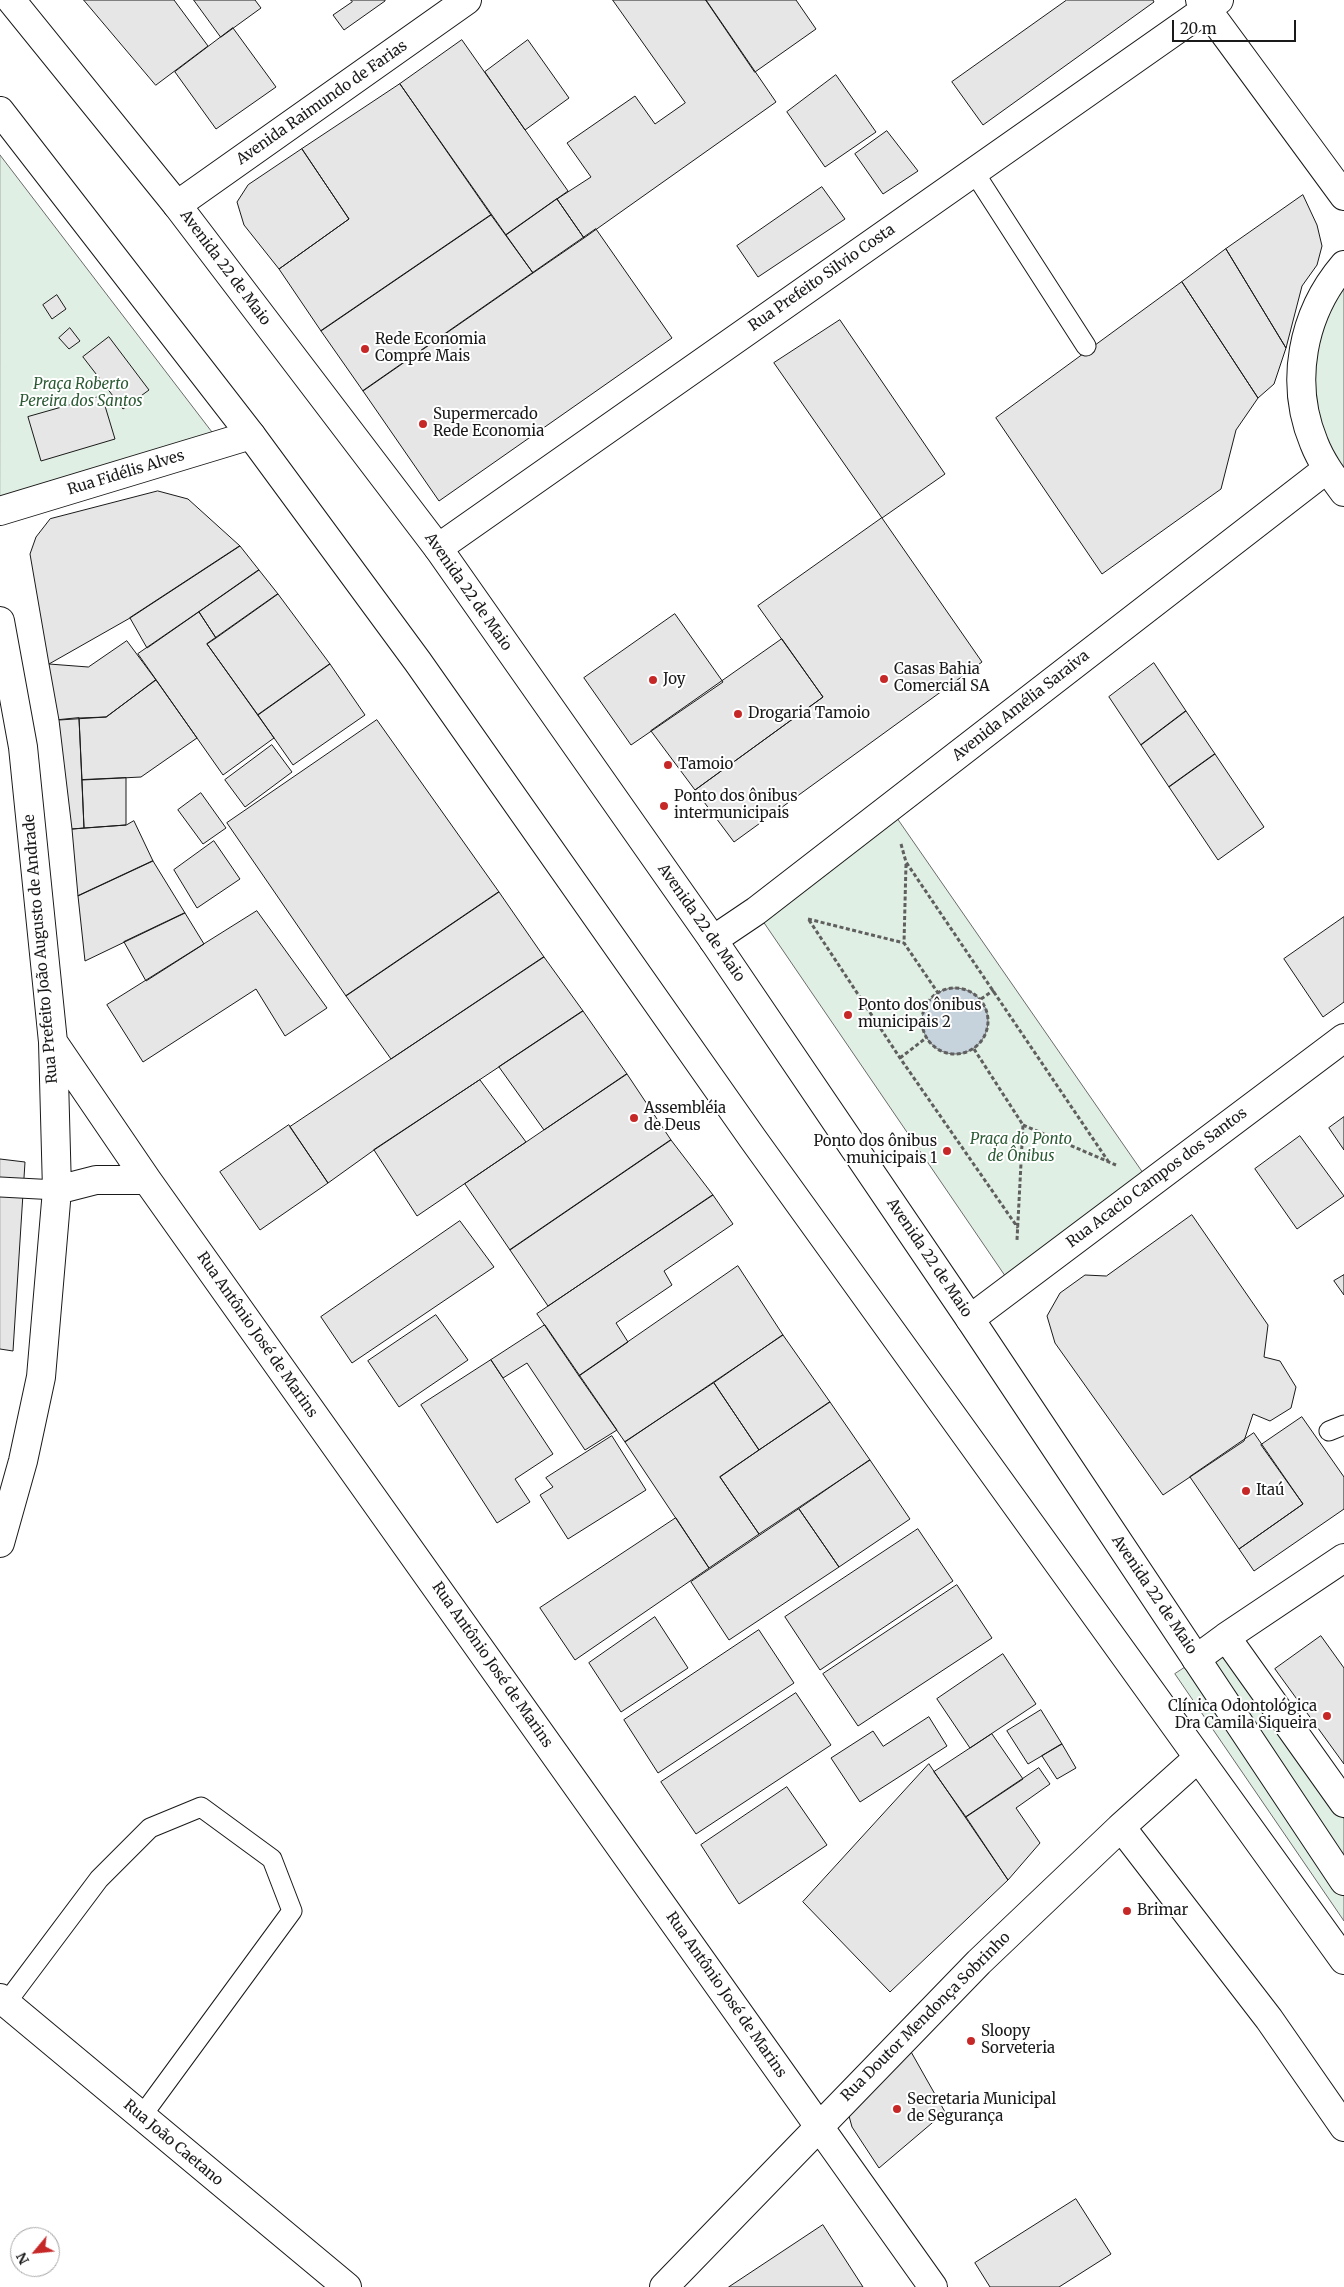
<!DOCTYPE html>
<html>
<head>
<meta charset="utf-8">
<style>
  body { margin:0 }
  #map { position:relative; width:1344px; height:2287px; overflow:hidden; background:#fff; font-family:Merriweather,serif }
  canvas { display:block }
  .north { position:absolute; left:10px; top:2227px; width:50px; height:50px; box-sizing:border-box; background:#fff; border:1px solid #a3a3a3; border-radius:50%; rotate:242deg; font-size:14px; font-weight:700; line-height:20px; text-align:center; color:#1a1a1a }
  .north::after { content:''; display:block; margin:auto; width:18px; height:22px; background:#c62828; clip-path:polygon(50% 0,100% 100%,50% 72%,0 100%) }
  .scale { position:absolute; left:1172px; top:20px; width:124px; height:22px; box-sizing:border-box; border:2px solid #1a1a1a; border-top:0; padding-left:6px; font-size:15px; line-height:18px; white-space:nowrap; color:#1a1a1a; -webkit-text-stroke:4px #fff; paint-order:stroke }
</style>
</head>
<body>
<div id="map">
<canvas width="1344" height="2287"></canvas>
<div class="north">N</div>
<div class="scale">20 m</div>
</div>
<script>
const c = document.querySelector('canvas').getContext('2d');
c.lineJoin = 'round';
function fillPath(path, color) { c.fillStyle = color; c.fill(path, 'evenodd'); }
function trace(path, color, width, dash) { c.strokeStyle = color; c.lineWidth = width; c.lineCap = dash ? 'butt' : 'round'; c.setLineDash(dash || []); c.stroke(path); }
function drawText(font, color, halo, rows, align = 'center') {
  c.font = font + ' Merriweather,serif'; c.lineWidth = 4; c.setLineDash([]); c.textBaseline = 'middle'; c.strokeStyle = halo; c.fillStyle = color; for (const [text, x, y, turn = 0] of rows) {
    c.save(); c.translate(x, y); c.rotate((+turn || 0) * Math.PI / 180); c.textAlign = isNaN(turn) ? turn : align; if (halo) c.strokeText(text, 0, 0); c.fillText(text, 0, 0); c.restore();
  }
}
const green = new Path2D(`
  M0,155L215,436L0,508Z
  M1344,271V483L1323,450L1308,352Z
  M890,808L1150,1183L1012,1286L756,911Z
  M1221,1644L1344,1819V1921L1175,1674Z`);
const water = new Path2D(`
  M922 1021a33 33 0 1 1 66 0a33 33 0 1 1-66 0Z`);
const building = new Path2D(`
  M84,0H174L208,46L156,85Z
  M194,0H255L261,8L221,37Z
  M351,0H385V1L344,30L333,15L352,2Z
  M613,0H706L776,102L584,238L557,199L591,177L567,143L635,96L655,124L685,103Z
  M706,0H796L816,29L755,72Z
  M1067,0H1153L1154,2L983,125L952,82Z
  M233,28L276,87L216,129L175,72Z
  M462,40L568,191L506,235L400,84Z
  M528,40L569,98L525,130L485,72Z
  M836,75L876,132L825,167L787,112Z
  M400,84L491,215L321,331L279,269L349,219L302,149Z
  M887,131L918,171L883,194L855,154Z
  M302,149L349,219L279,269L244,225L237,202L248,185Z
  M822,187L845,219L758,277L737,246Z
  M1303,195L1317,225L1322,246L1317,265L1302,286L1286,348L1226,249Z
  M557,199L584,238L533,273L506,235Z
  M491,215L533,273L363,391L321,331Z
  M596,229L672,338L439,501L363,391Z
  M1226,249L1286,348L1274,384L1258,398L1182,282Z
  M1182,282L1258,398L1236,430L1221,489L1102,574L996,418Z
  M57,295L66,309L52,319L43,305Z
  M840,320L945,474L882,518L774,363Z
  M70,328L80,341L69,349L59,338Z
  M109,337L149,390L123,409L83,357Z
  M102,396L115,439L41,461L28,417Z
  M158,491L188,499L240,546L130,618L49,664L30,554L36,537L50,519Z
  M882,518L982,662L734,842L695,790L823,697L758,606Z
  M240,546L259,570L147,648L130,618Z
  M259,570L278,594L216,638L199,612Z
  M278,594L330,664L258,715L207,644Z
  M199,612L216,638L207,644L274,738L223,775L138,654Z
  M675,614L723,682L631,745L584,678Z
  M782,639L823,697L695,790L651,731Z
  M127,641L156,680L106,717L59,720L49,664L88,667Z
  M1154,663L1186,711L1141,745L1109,697Z
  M330,664L365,715L293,765L258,715Z
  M156,680L197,738L141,777L82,780L79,718L106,717Z
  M1186,711L1215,754L1169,787L1141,745Z
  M79,718L84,828L72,829L59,720Z
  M377,720L499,892L346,996L227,823Z
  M272,745L292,772L245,807L225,780Z
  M1215,754L1264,827L1218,860L1169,787Z
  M126,778V825L84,828L82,780Z
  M201,793L226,828L203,844L178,810Z
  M134,821L153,861L78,896L72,829L126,825Z
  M214,841L240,879L197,908L174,870Z
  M153,861L185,913L85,961L78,896Z
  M499,892L544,957L391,1059L346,996Z
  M257,911L327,1008L285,1036L256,989L143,1062L107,1005Z
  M185,913L204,944L146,981L124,942Z
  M1344,917V1002L1323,1017L1284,959Z
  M544,957L583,1011L374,1150L328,1183L290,1127Z
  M583,1011L627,1074L544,1130L499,1067Z
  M627,1074L671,1140L510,1250L465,1184Z
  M480,1080L526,1142L417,1216L374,1150Z
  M1344,1117V1150L1329,1128Z
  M289,1125L328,1183L260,1230L220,1172Z
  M1300,1136L1344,1196L1297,1229L1255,1169Z
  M671,1140L713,1195L548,1306L510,1250Z
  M0,1159L25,1162L13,1351L0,1349Z
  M713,1195L733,1224L664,1271L672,1285L616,1323L628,1342L579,1376L537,1314Z
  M1192,1215L1268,1325L1264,1357L1280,1361L1296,1387L1291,1408L1270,1421L1253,1414L1244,1441L1163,1495L1055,1343L1047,1316L1060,1293L1085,1275L1106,1276Z
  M460,1221L494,1267L352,1363L321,1317Z
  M738,1266L783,1335L625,1442L579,1376Z
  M1344,1275V1295L1334,1281Z
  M436,1315L468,1360L399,1407L368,1361Z
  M545,1325L617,1430L585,1450L527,1363L503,1378L491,1360Z
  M783,1335L830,1402L759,1450L714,1383Z
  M491,1360L553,1454L515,1479L530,1502L497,1523L421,1405Z
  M714,1383L759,1450L720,1477L759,1534L709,1568L625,1442Z
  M830,1402L870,1460L759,1534L720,1477Z
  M1302,1417L1344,1477V1509L1254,1571L1239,1549L1303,1504L1261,1445Z
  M1254,1433L1303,1504L1239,1549L1190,1477Z
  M612,1436L646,1490L568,1539L540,1495L553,1487L546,1478Z
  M870,1460L910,1519L839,1567L799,1509Z
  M799,1509L839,1567L729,1640L691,1582Z
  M676,1518L709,1568L575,1660L540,1608Z
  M918,1529L953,1581L820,1670L785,1617Z
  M957,1585L992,1638L858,1726L823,1674Z
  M655,1617L688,1668L621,1712L589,1663Z
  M759,1630L794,1683L658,1773L624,1720Z
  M1321,1636L1344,1668V1764L1275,1669Z
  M1003,1654L1036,1704L970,1748L937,1699Z
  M796,1693L831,1745L696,1834L661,1782Z
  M1041,1710L1062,1744L1028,1764L1007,1731Z
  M929,1717L947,1746L860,1802L831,1758L873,1731L883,1746Z
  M992,1734L1023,1779L966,1817L934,1772Z
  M1062,1744L1076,1768L1057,1779L1042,1756Z
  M929,1764L1008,1880L890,1992L803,1902Z
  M1039,1768L1050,1784L1016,1808L1040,1843L1008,1880L966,1817Z
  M787,1787L827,1845L739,1904L701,1845Z
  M910,2050L945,2112L879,2168L852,2127L849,2116Z
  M1076,2199L1111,2254L1059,2287H990L975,2263Z
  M823,2225L863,2287H729Z`);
const path = new Path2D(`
  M901,844L906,862L1108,1161
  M906,864L904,943L938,993
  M808,919L904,943
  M809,920L900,1058L1018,1228
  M922 1021a33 33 0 1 1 66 0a33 33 0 1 1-66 0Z
  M981,999L994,990
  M974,1049L1023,1125L1017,1240
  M900,1058L926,1038
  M1023,1125L1116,1165`);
const lane = new Path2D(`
  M974,172L1086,346
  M0,1187L57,1190
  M1329,1431L1344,1425
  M6,2003L99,1879L150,1828L201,1807L272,1859L292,1911L141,2117`);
const street = new Path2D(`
  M1200,0L1344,196
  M438,548L1219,0
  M0,621L23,747L53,1042L57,1190L41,1377L23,1461L0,1543
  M53,1042L147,1180L933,2287
  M57,1190L96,1180H147
  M970,1319L1344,1038
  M1226,1637L1344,1803
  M1196,1659L1226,1637L1344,1558
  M1121,1827L1269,2019L1344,2127
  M0,1998L347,2287
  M664,2287L979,1962L1121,1827L1198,1758`);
const secondary = new Path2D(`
  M177,205L467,0
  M1344,265C1302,314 1289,383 1314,443C1321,461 1332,476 1344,492
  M0,511L251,435
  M713,940L756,911L1327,469`);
const primary = new Path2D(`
  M11,0L177,205L438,548L713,940L970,1319L1344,1881
  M0,111L251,435L418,662L753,1139L1344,1960`);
const markers = [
  [365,349,5,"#c62828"],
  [423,424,5,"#c62828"],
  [884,679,5,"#c62828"],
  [653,680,5,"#c62828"],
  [738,714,5,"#c62828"],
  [668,765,5,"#c62828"],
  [664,806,5,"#c62828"],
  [848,1015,5,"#c62828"],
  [634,1118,5,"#c62828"],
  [947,1151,5,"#c62828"],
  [1246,1491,5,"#c62828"],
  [1327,1716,5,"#c62828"],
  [1127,1911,5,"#c62828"],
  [971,2041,5,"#c62828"],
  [897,2109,5,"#c62828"]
];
const streetNames = [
  ["Avenida Raimundo de Farias",322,103,-35],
  ["Avenida 22 de Maio",225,268,53],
  ["Rua Prefeito Silvio Costa",822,278,-35],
  ["Rua Fidélis Alves",126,473,-17],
  ["Avenida 22 de Maio",468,592,55],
  ["Avenida Amélia Saraiva",1021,706,-38],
  ["Avenida 22 de Maio",701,923,55],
  ["Rua Prefeito João Augusto de Andrade",41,949,-95],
  ["Rua Acacio Campos dos Santos",1157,1178,-37],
  ["Avenida 22 de Maio",929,1258,56],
  ["Rua Antônio José de Marins",257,1335,55],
  ["Avenida 22 de Maio",1154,1595,56],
  ["Rua Antônio José de Marins",492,1665,55],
  ["Rua Antônio José de Marins",726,1995,55],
  ["Rua Doutor Mendonça Sobrinho",926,2017,-45],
  ["Rua João Caetano",173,2143,40]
];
const poiNames = [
  ["Rede Economia",375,340],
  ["Compre Mais",375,357],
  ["Supermercado",433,415],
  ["Rede Economia",433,432],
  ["Casas Bahia",894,670],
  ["Comercial SA",894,687],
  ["Joy",663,680],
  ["Drogaria Tamoio",748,714],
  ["Tamoio",678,765],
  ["Ponto dos ônibus",674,797],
  ["intermunicipais",674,814],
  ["Ponto dos ônibus",858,1006],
  ["municipais 2",858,1023],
  ["Assembléia",644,1109],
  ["de Deus",644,1126],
  ["Ponto dos ônibus",937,1142,"right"],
  ["municipais 1",937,1159,"right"],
  ["Itaú",1256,1491],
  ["Clínica Odontológica",1317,1707,"right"],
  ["Dra Camila Siqueira",1317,1724,"right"],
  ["Brimar",1137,1911],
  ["Sloopy",981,2032],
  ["Sorveteria",981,2049],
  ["Secretaria Municipal",907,2100],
  ["de Segurança",907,2117]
];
const parkNames = [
  ["Praça Roberto",81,385],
  ["Pereira dos Santos",81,402],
  ["Praça do Ponto",1021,1140],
  ["de Ônibus",1021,1157]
];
fillPath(green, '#e0efe3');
trace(green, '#6a6a6a', 1);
fillPath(water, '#c6d2dc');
trace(water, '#6a6a6a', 1);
fillPath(building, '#e6e6e6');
trace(building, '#1a1a1a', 1);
trace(lane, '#1a1a1a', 21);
trace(street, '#1a1a1a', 30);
trace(secondary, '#1a1a1a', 30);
trace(primary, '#1a1a1a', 30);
trace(path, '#5f5f5f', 3, [4, 2.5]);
trace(lane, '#fff', 19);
trace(street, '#fff', 28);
trace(secondary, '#fff', 28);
trace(primary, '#fff', 28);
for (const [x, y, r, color] of markers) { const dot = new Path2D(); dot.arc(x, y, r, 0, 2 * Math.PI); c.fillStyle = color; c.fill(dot); trace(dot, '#fff', 2); }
drawText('15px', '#1a1a1a', '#fff', streetNames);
drawText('15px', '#1a1a1a', '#fff', poiNames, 'left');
drawText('italic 15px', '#2b5a34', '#fff', parkNames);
</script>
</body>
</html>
